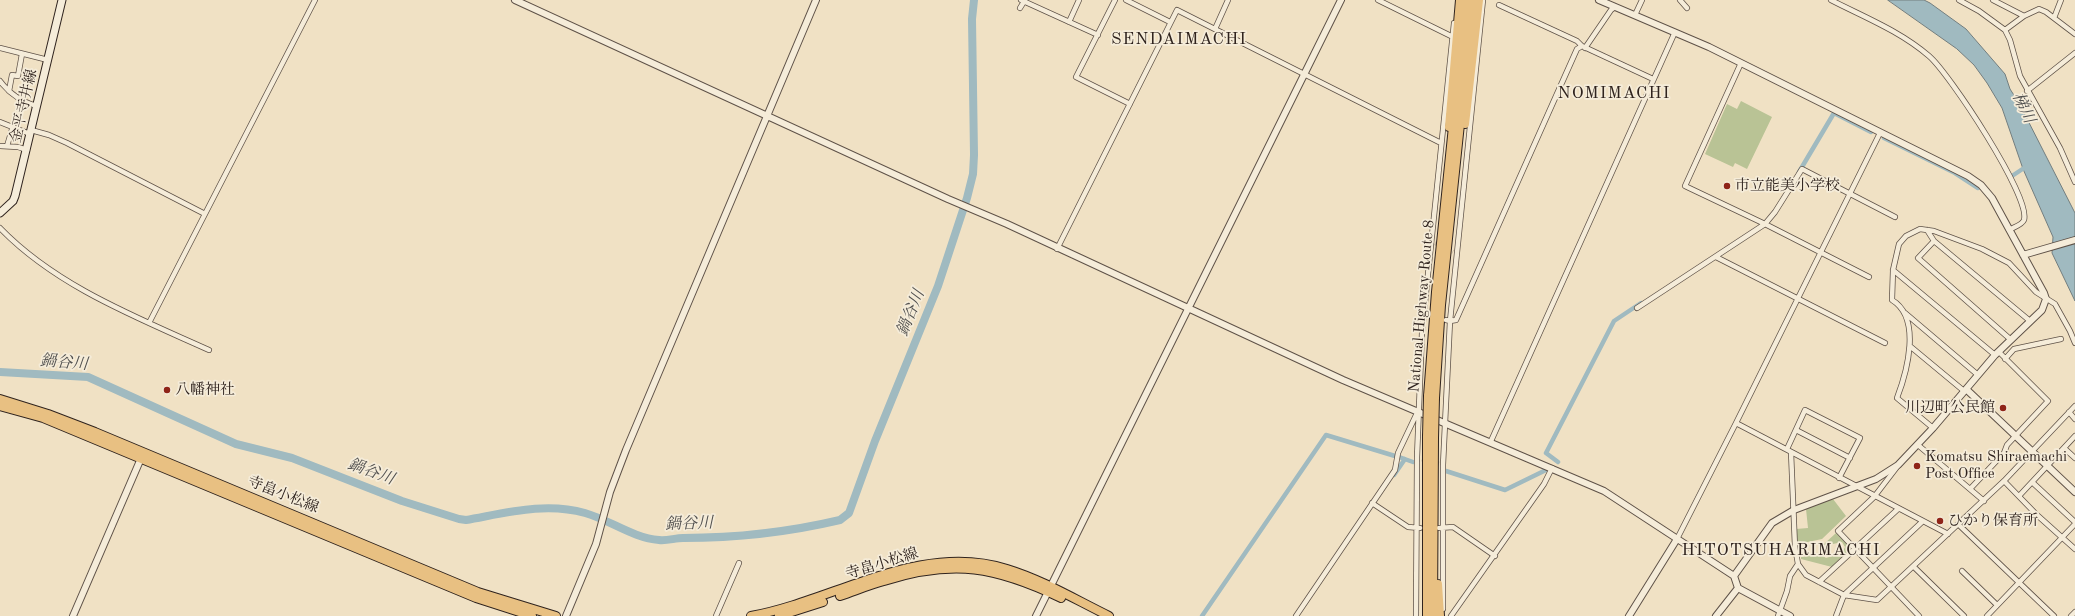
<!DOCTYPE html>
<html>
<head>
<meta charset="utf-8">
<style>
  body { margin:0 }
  canvas { display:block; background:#f0e1c4 }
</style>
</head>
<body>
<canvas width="2075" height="616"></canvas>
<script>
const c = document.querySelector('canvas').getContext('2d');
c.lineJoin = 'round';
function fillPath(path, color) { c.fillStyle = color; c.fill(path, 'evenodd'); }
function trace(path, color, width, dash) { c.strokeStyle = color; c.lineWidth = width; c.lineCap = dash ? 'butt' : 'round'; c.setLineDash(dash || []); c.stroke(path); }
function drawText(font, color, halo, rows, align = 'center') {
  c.font = font + ' "Old Standard TT","Noto Serif JP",serif'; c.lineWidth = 3.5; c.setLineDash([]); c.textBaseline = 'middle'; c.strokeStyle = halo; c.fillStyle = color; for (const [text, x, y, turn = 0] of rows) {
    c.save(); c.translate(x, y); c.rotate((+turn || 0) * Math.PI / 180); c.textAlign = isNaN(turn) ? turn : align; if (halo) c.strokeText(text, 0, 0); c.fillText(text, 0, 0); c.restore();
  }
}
const green = new Path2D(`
  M1741,101L1772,117L1747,169L1735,163L1733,167L1705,154L1727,104L1737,109Z
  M1833,499L1846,516L1822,539L1798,544L1796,529L1808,528L1806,509Z
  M1836,533L1850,547V551L1832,567L1801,559V557L1820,554L1826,558L1842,553L1845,547L1842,542L1824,546V544Z`);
const water = new Path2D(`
  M1888,0H1924L1930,3L1966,29L2005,74L2010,89L2019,103L2075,213V301L2052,253L2053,237L2023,169L2002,108L1987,83L1974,65L1957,49Z`);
const canal = new Path2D(`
  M1884,138L1955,173L1978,188
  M1799,172L1834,113L1871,132
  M2012,176L2027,166
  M1399,457L1413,462
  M1558,462L1546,453L1614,321L1641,303
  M1446,471L1505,490L1546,470
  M1394,475L1405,459
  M1202,616L1326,435L1395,456`);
const river = new Path2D(`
  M0,372L88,377L236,444L292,458L402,501L459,519L466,520C506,513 545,502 585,513C610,520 633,538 659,540C667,541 675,538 683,538C735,538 789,532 840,520L849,513L875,441L938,286L967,198L973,174L974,155L972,19L974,0`);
const minorTunnel = new Path2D(`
  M1435,243L1453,252
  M1422,459L1439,464`);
const minor = new Path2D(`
  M1021,0L1098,35
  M1115,0L1076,77L1130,104
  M1126,0L1170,22
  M1378,0L1453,37
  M1680,0L1687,8
  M1831,0C1864,17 1900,31 1929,56C1949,73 2031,197 2024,220C2022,225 2014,227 2009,230
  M1959,0L1979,11L2005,30L2010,40L2020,76L2060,148L2075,182
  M1993,0L2024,16
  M1499,5L1577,41L1582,46
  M1020,8L1025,0
  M1635,15L1642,0
  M2054,18L2061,0
  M1069,22L1079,0
  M1215,29L1228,0
  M2005,30L2024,16L2039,9L2046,12L2075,34
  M0,48L48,60
  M1585,48L1611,10L1615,7
  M1741,63L1685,186L1765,224L1869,277
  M0,81C9,93 22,102 37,106
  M9,91L12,75L18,76L22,54
  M2027,91L2075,53
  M0,122L30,134
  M31,130L49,135L67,143L205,214L149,323
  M0,146L18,147L27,150
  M7,146L13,126
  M205,214L315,0
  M0,228C56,286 136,317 209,350
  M1927,230L1934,241L2030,321
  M1934,241L1918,258L2010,339
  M1057,249L1177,10L1441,143
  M1716,257L1885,343
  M1893,270L1995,355
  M1637,308L1765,224L1775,212L1802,169L1895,217
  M1905,313L1978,375
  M1446,320L1450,321L1483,0
  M1911,347L1964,391
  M2005,359L2014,349L2061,339
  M2069,412L2075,419
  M1736,423L1880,133
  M1933,428L1897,398C1907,372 1922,318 1892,300L1893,270L1899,244L1906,236L1920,229L1934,231L1982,249L2009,263L2036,292L2055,304L2070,331L2075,343
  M1796,430L1850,458
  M1491,441L1675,32
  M1918,445L1984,501
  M2064,448L2075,458
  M1787,449L1805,410L1860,438L1839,478
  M1791,452L1795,547L1798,564L1806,575L1844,595L1877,600L2004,481L2075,406
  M1897,467L1874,497L1838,531L1919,616
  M2004,481L2037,515L2075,549
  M2032,482L2075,522
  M1970,489L2004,453L2007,445L2048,401L1999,352
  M2019,496L2075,436
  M1372,503L1408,527L1420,528
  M1959,525L2054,616
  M1439,528L1453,527L1495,556
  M1677,539L1736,423L1948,534
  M1914,567L1964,616
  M1962,571L1997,605
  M1819,582L1898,509
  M1443,609V465L1450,321L1456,320L1577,49L1582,46L1653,79
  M716,616L739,563
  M1296,616L1395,470L1398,453L1417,413
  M1416,616L1417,457L1422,332L1454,23
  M1451,616L1544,484L1552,468
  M1778,616L1787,591L1790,576L1798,564
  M1836,616L1844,595L1923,521
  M1987,616L2075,524
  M2071,616L2075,612`);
const tertiary = new Path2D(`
  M515,0L948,199L1007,224L1343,380L1604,491L1734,576L1738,588L1790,616
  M1599,0L1709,47L1968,176L1981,185L1992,198L2044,293L2046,299L2042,310L1995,355L1933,428L1898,465L1876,479L1794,510L1772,523L1734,576
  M2023,255L2075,240
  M1966,389L2075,492
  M73,616L142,456
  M566,616L596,544L610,492L626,450L816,0
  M1036,616L1341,0
  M1629,616L1677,539
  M1716,616L1738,588`);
const secondary = new Path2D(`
  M0,213L13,201L15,196L62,0`);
const primary = new Path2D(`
  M0,399L48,414L95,432L478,592L556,616
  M0,406L43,418L476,598L532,616
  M840,596C855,591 869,585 884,581C954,559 996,567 1061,598
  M751,616C834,601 920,541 1007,569C1043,580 1076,600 1109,616
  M779,616L823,602`);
const trunk = new Path2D(`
  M1465,124L1479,0
  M1449,127L1460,0
  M1428,396L1436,292L1466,0
  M1435,398L1441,305L1473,0
  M1438,584L1440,616
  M1427,616V436
  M1433,616L1434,438`);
const trunkBridge = new Path2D(`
  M1427,436L1428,396
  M1434,438L1435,398`);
const markers = [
  [1727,186,4,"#8f2418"],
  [167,390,4,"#8f2418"],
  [2003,408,4,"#8f2418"],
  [1917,466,4,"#8f2418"],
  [1940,521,4,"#8f2418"]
];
const streetNames = [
  ["金平寺井線",24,106,-77],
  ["National Highway Route 8",1422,306,-85],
  ["寺畠小松線",283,495,22],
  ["寺畠小松線",882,564,-17]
];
const poiNames = [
  ["市立能美小学校",1735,186],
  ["八幡神社",175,390],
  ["川辺町公民館",1995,408,"right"],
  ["Komatsu Shiraemachi",1925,457],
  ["Post Office",1925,474],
  ["ひかり保育所",1948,521]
];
const waterNames = [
  ["梯川",2023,108,65],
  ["鍋谷川",911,313,-68],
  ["鍋谷川",64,363,5],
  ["鍋谷川",371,472,20],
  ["鍋谷川",689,524,-2]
];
const quarterNames = [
  ["SENDAIMACHI",1179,40],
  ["NOMIMACHI",1614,94],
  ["HITOTSUHARIMACHI",1781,551]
];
fillPath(green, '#b9c395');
fillPath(water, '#a0bac0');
trace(water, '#737e7f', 1);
trace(canal, '#a0bac0', 4.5);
trace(river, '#a0bac0', 8);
trace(minorTunnel, '#c9bba3', 4.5, [4.5, 2]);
trace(minor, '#5f5248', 6);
trace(tertiary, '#5f5248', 8);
trace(secondary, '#2f231e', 9);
trace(primary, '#2f231e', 10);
trace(trunk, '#2f231e', 10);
trace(minor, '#f5ecd9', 4.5);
trace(tertiary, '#f5ecd9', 6);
trace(secondary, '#f5ecd9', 7);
trace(primary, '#e8c082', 8);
trace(trunk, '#e8c082', 8);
trace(trunkBridge, '#2f231e', 10, []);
trace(trunkBridge, '#e8c082', 8);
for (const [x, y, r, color] of markers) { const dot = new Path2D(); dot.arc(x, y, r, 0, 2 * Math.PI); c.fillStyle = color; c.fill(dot); trace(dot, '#f5ecd9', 1.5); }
drawText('15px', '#2f231e', '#f5ecd9', streetNames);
drawText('15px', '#2f231e', '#f5ecd9', poiNames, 'left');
drawText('italic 16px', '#51504f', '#f5ecd9', waterNames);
c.letterSpacing = '1px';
drawText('17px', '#2f231e', '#f5ecd9', quarterNames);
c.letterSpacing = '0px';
</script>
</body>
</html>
